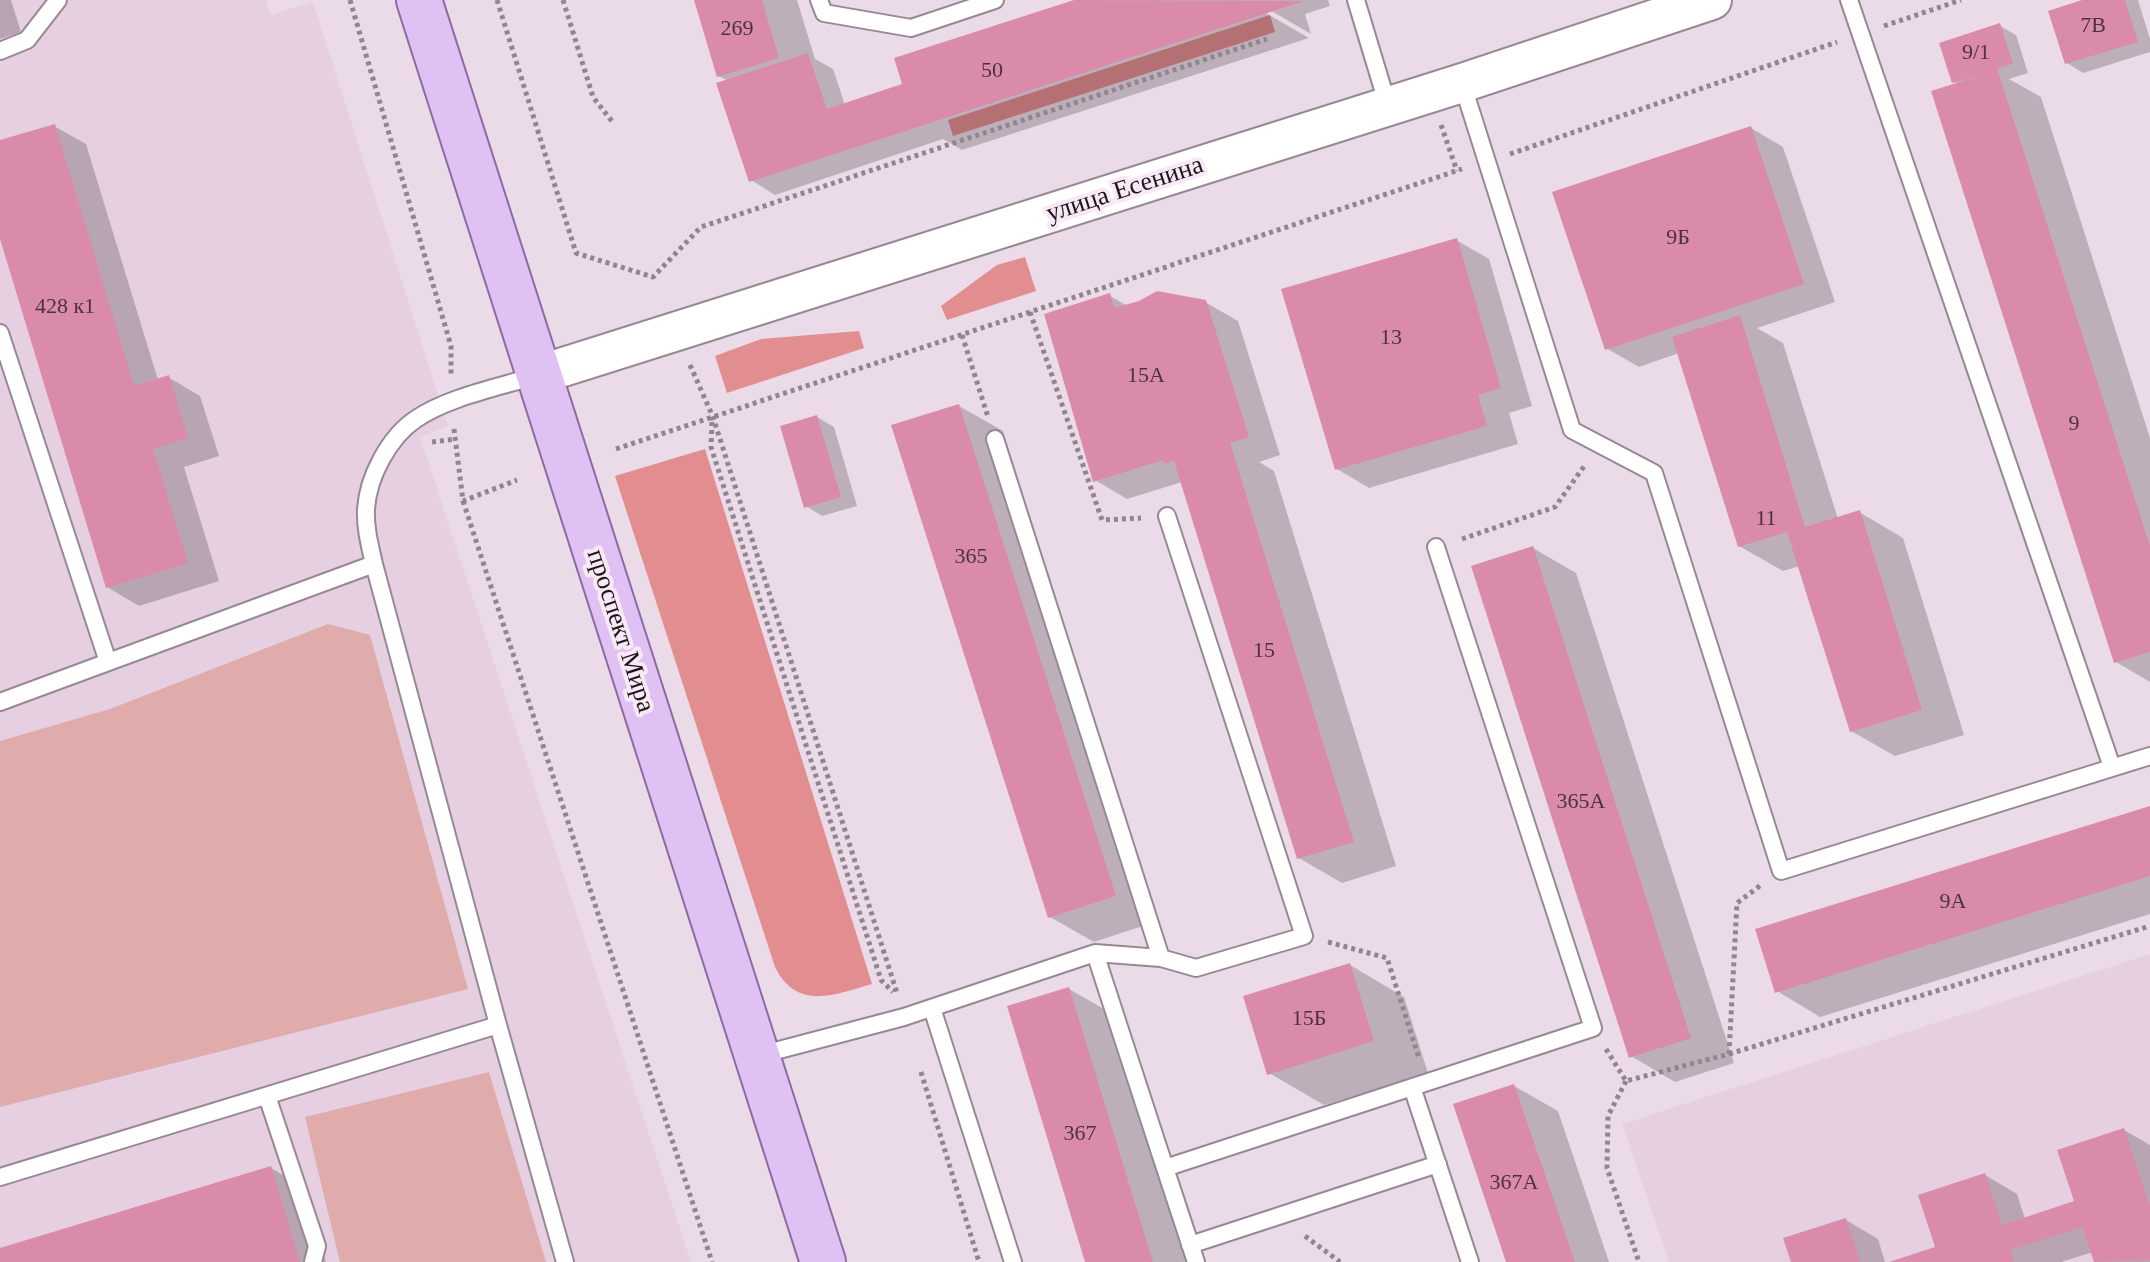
<!DOCTYPE html>
<html>
<head>
<meta charset="utf-8">
<style>
  body { margin:0 }
  canvas { display:block; background:#ebdbe8 }
</style>
</head>
<body>
<canvas width="2150" height="1262"></canvas>
<script>
const c = document.querySelector('canvas').getContext('2d');
c.lineJoin = 'round';
function fillPath(path, color) { c.fillStyle = color; c.fill(path, 'evenodd'); }
function trace(path, color, width, dash) { c.strokeStyle = color; c.lineWidth = width; c.lineCap = dash ? 'butt' : 'round'; c.setLineDash(dash || []); c.stroke(path); }
function drawText(font, color, halo, rows, align = 'center') {
  c.font = font + ' Georgia,serif'; c.lineWidth = 8; c.setLineDash([]); c.textBaseline = 'middle'; c.strokeStyle = halo; c.fillStyle = color; for (const [text, x, y, turn = 0] of rows) {
    c.save(); c.translate(x, y); c.rotate((+turn || 0) * Math.PI / 180); c.textAlign = isNaN(turn) ? turn : align; if (halo) c.strokeText(text, 0, 0); c.fillText(text, 0, 0); c.restore();
  }
}
const built = new Path2D(`
  M0,0H266L271,15L313,2L448,426L420,437L691,1262H0Z
  M2150,954V1262H1669L1622,1124Z`);
const green = new Path2D(`
  M328,624L370,635L468,989L0,1107V741L110,709Z
  M489,1072L546,1262H340L305,1117Z`);
const forest = new Path2D(`
  M1270,15L1275,32L953,136L948,120Z
  M1025,257L1036,291L947,320L941,306L997,265Z
  M859,331L864,348L727,393L715,356L761,339Z
  M705,449L872,984C834,995 797,1011 775,967L615,476Z`);
const shadow = new Path2D(`
  M0,0H11L21,32L0,39Z
  M696,0H797L815,59L833,69L845,105L906,89L896,59L1080,0H1328L1330,6L1305,14L1311,34L1261,5L1259,9L1309,38L962,150L943,139L775,195L751,180L728,81L719,76Z
  M2089,0H2138L2150,39V52L2083,73L2067,63Z
  M2000,26L2016,35L2028,73L2009,79L2041,97L2150,438V682L2116,662L1958,84L1953,81Z
  M54,126L86,144L158,380L168,377L200,396L219,456L184,467L219,581L139,606L107,587L0,232V142Z
  M1751,128L1783,147L1835,302L1757,328L1783,343L1838,519L1859,512L1903,538L1964,735L1895,756L1851,731L1800,566L1783,571L1739,546L1679,353L1639,367L1606,348Z
  M1456,240L1489,259L1532,406L1509,413L1518,444L1369,488L1337,469Z
  M1110,296L1128,306L1205,302L1238,321L1280,455L1259,462L1274,471L1396,866L1342,883L1299,858L1182,482L1127,499L1095,480Z
  M959,406L1003,431L1158,921L1094,942L1050,917Z
  M817,417L834,427L857,506L822,516L806,506Z
  M1533,548L1576,573L1734,1063L1675,1082L1631,1056Z
  M2150,808V914L1820,1017L1777,991Z
  M1350,965L1404,997L1428,1073L1324,1105L1269,1073Z
  M1069,989L1113,1014L1188,1262H1087Z
  M1514,1086L1558,1111L1609,1262H1508Z
  M2124,1130L2150,1145V1262H2096L2093,1252L2061,1262H1894L1938,1248L1985,1175L2017,1194L2025,1219L2076,1203Z
  M271,1168L303,1187L326,1262H0V1250Z
  M1846,1220L1878,1239L1885,1262H1793Z`);
const building = new Path2D(`
  M694,0H762L779,58L717,77Z
  M1074,0L1304,1L749,182L716,83L808,53L827,109L902,84L894,58Z
  M2082,0H2125L2138,42L2065,64L2048,11Z
  M2000,23L2013,64L1997,68L2150,546V652L2114,663L1931,91L1988,73L1952,83L1939,43Z
  M55,124L134,386L169,375L188,438L153,449L188,563L106,588L0,239V140Z
  M1751,126L1804,284L1605,350L1552,192Z
  M1457,238L1501,388L1478,395L1487,426L1335,470L1281,289Z
  M1157,291L1206,300L1249,437L1230,443L1354,842L1297,859L1174,461L1164,464L1163,460L1093,482L1044,314L1110,293L1114,308L1139,301Z
  M1740,315L1805,527L1860,510L1922,710L1850,732L1787,532L1738,547L1672,337Z
  M959,404L1116,896L1048,918L891,425Z
  M817,415L841,497L804,508L780,426Z
  M1533,546L1691,1038L1629,1058L1471,566Z
  M2150,806V876L1775,993L1755,929Z
  M1350,963L1374,1041L1267,1075L1243,996Z
  M1069,987L1153,1262H1085L1007,1006Z
  M1514,1084L1575,1262H1506L1453,1104Z
  M2124,1128L2150,1207V1260L2094,1262L2082,1227L2010,1250L2014,1262H1889L1935,1247L1918,1195L1985,1173L2002,1225L2074,1201L2057,1150Z
  M271,1166L300,1262H0V1248Z
  M1846,1218L1860,1262H1791L1783,1238Z`);
const path = new Path2D(`
  M350,0L451,346V375
  M497,0L576,253L653,277L701,227L1267,39
  M563,0L593,97L614,124
  M1884,26L1961,0
  M1441,125L1457,171
  M1510,154L1837,42
  M1030,312L1102,520L1141,518
  M962,335L988,417
  M690,365L713,417L897,993
  M712,422L711,447L881,980L893,992
  M454,429L463,501L517,480
  M432,442L455,439
  M616,449L1462,169
  M463,501L712,1262
  M1462,539L1555,507L1585,465
  M1328,942L1387,958L1419,1058
  M1606,1049L1626,1081L1729,1054L1737,903L1761,885
  M1729,1054L2150,926
  M921,1072L979,1262
  M1626,1081L1608,1116L1607,1168L1639,1262
  M1305,1236L1340,1262`);
const service = new Path2D(`
  M819,0L824,13L911,28L995,0
  M1356,0L1388,106
  M1849,0L2112,767
  M0,51L27,40L58,0
  M1462,83L1572,430L1654,473L1781,871L2150,756
  M0,333L108,662
  M0,702L374,564
  M1095,953L1165,1168
  M1161,958L1196,968L1304,936L1167,516
  M932,1008L1013,1262
  M498,1025L565,1262
  M760,1055L904,1017L1095,953L1161,958L995,439
  M1412,1087L1470,1262
  M267,1096L317,1246L313,1262
  M0,1177L498,1025L374,564C370,546 365,528 366,509C368,477 389,437 416,419C448,397 500,387 538,375
  M1190,1245L1438,1164
  M1196,1262L1165,1168L1593,1028L1436,547`);
const tertiary = new Path2D(`
  M538,375L1462,83L1712,0`);
const primary = new Path2D(`
  M419,0L823,1262`);
const numberNames = [
  ["7В",2093,26],
  ["269",737,29],
  ["9/1",1976,53],
  ["50",992,71],
  ["9Б",1678,238],
  ["428 к1",65,307],
  ["13",1391,338],
  ["15А",1146,376],
  ["9",2074,424],
  ["11",1766,519],
  ["365",971,557],
  ["15",1264,651],
  ["365А",1581,802],
  ["9А",1953,902],
  ["15Б",1309,1019],
  ["367",1080,1134],
  ["367А",1514,1183]
];
const streetNames = [
  ["улица Есенина",1125,190,-18],
  ["проспект Мира",620,631,72]
];
fillPath(built, '#e6cfe1');
fillPath(green, '#dfabab');
fillPath(forest, '#e28d90');
fillPath(shadow, '#0003');
fillPath(building, '#da8baa');
trace(service, '#978894', 20);
trace(tertiary, '#978894', 42);
trace(primary, '#8c6aa2', 48);
trace(path, '#91868f', 5, [4, 4]);
trace(service, '#fff', 16);
trace(tertiary, '#fff', 38);
trace(primary, '#dfc1f4', 44);
drawText('22px', '#4b333e', null, numberNames);
drawText('26px', '#1b161a', '#f9e8f5', streetNames);
</script>
</body>
</html>
